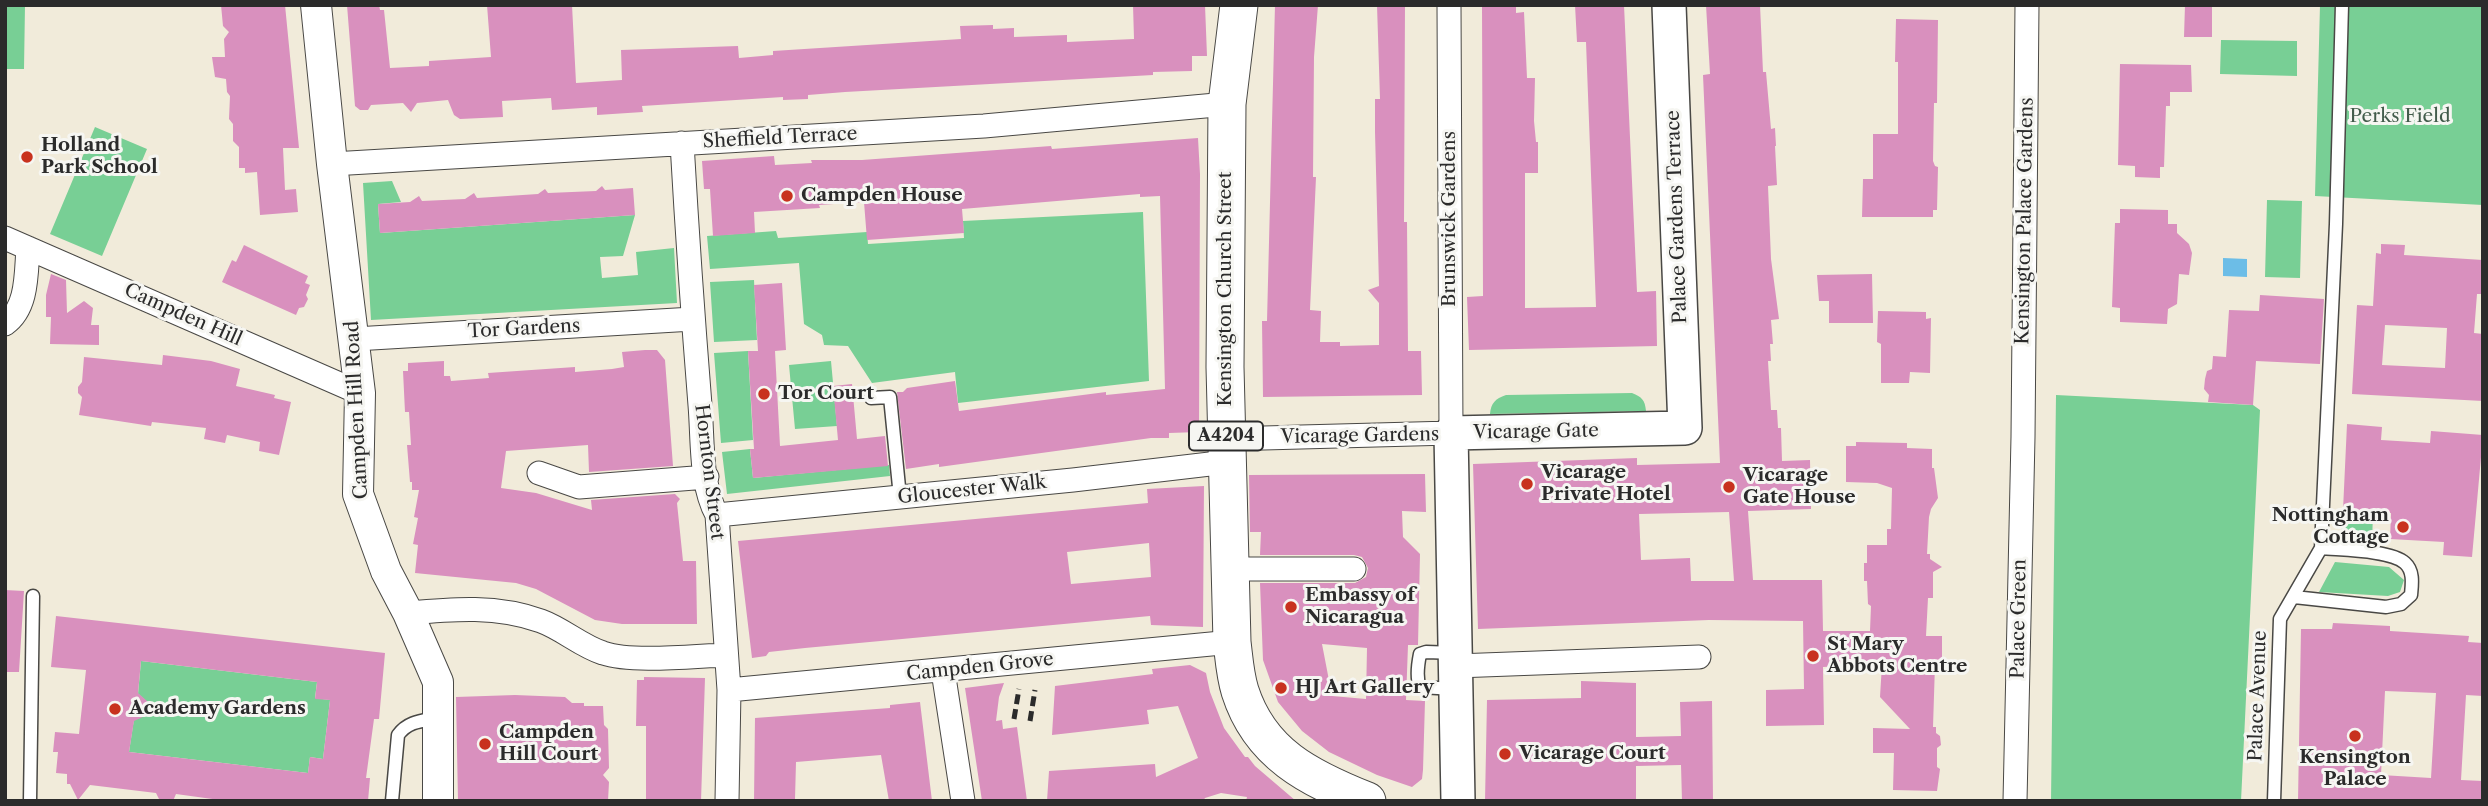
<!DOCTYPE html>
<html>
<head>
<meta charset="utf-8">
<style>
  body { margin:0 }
  #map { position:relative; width:2488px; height:806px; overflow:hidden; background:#f1ebda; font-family:"Libre Caslon Text",serif }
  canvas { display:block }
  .frame { position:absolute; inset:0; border:7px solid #2b2b2b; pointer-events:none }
</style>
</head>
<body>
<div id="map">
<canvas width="2488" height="806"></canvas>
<div class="frame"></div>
</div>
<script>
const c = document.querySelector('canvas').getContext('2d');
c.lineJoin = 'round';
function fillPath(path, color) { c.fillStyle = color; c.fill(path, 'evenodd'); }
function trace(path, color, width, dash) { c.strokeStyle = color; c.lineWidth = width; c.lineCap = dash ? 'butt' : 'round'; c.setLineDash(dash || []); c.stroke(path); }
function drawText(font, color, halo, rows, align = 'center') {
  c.font = font + ' "Libre Caslon Text",serif'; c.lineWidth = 6; c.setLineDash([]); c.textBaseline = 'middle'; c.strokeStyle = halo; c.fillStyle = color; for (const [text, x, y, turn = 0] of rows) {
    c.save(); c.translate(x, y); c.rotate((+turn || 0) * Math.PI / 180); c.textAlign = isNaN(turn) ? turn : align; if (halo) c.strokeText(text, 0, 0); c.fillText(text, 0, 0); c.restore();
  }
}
const green = new Path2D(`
  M5,5H25L24,69H5Z
  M2320,5H2483V205L2315,196Z
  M2221,40L2297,41V76L2220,74Z
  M95,127L147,149L102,256L50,234Z
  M392,181L401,202L378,204L380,233L635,215L623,256L600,257L602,278L638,275L636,252L674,248L677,303L371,320L363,183Z
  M2267,200L2302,201L2300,278L2265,277Z
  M1143,212L1149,381L958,403L955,372L872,383L848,346L824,345L822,335L804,324L799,263L710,269L707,236L776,231L778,238L867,232L868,244L964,238L963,221Z
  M754,280L757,340L714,342L710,282Z
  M748,351L753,440L721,443L714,353Z
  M831,361L837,426L795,429L789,365Z
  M1632,393C1642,397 1645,400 1646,411L1490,414C1491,403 1495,399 1506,395Z
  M2056,395L2253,405L2260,410L2241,801H2051Z
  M750,449L753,478L889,465L890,476L727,494L722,452Z
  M2341,510L2373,512L2372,544L2341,542Z
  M2335,562L2389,567L2404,580L2400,592L2388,596L2319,592Z
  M141,661L317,682L315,698L330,700L323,759L310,757L308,773L129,752L134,719L145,716C150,705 147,701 138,694Z`);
const water = new Path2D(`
  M2223,258L2247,259V277L2223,276Z`);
const building = new Path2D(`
  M221,5H285L299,148H283L285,190L296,189L298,212L260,215L257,172L245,173V168H239V147L233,141V124L229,119L230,96L227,92L226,79L215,77L212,57H225L224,39L229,32L223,26Z
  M347,5H379L380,10H384L390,68L429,66V61L491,57L487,5H572L576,83L622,80L621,50L738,46L739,58L773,55V51L961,39L960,26L993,25V29L1014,28V37L1067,35V42L1134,39L1133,5H1205L1207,56H1192V71L1153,72V75L845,92L808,95V99L783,100V97L642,106L643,112L597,115V107L552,110L551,98L502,101L503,117L460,119L454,115L448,100L417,103L411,112L403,103L371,105L368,110H360L355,106Z
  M1275,5H1318L1314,57L1313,177H1316L1310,310L1321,311L1320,342H1340V346L1379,345V303L1368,290L1379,286L1375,132V99H1380L1377,5H1405L1404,222H1407L1408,351H1421L1422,395L1263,397L1262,321H1267Z
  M1482,5H1516V13L1524,12L1527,78H1535L1534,121L1536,142H1538V173H1525V308L1596,307L1586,42H1577L1575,5H1624L1637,292L1656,291L1657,346L1469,350L1467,297L1483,296Z
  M1706,5H1760L1763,72H1766L1771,129L1775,128L1776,146H1775L1777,185L1768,186L1771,259L1779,319L1771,320L1773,344H1770L1771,361H1768L1771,410H1777L1778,428H1781L1782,461L1810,460L1811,509L1748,511L1753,580H1822L1823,631H1870L1871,606L1868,604L1867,581H1864V563H1867V545H1887V529H1891L1892,488L1877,483L1846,482V446H1856V442L1907,443V448L1932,449V468H1934L1938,498L1931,509L1929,517L1927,554H1930V559L1942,567L1933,572V598H1928L1926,636H1942V665L1935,664L1933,727H1936V733L1940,736L1941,745L1937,748V767L1940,769L1937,791L1893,790L1894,753H1873V728L1910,729L1880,697L1882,664L1823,667L1824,725L1766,726V690L1804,689L1803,621L1709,620L1478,629L1473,464L1637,458V465L1720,463L1703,75L1710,74ZM1729,512L1734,581H1691L1690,558L1641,560L1639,514Z
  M2185,5H2212V37H2184Z
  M1896,19L1938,20L1937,103H1934L1933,161L1935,166L1938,167L1937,210H1933V217H1862L1863,179H1873V134H1898V62H1895Z
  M2120,64L2191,65L2192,92H2170V106H2166L2164,167H2160V178L2135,177V166L2118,165Z
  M1198,138L1200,174L1199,432L1169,433V438H1151L939,467V464L906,469L897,392H903L907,388L955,381L959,411L1106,392V395L1165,389L1160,196L1140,197V194L962,209L964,233L867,240L864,202L819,205L820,208L754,212L755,233L713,236L710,189H704L702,161L774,156L775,165L812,163L811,160H862L1051,146L1052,149Z
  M602,186L605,190L633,188L635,215L380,233L378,204L410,202L419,196L422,201L465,199L474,193L477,198L538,194L545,189L548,193L596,191Z
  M2120,209L2168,210V224H2177V233L2189,244L2192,253L2189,275L2179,274L2177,304L2168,309L2167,324L2120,322V308L2112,307L2115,223H2120Z
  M2381,244L2405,245L2404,255L2483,260V294H2477L2474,333L2483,334V401L2352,394L2357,305L2373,306L2376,253L2381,254ZM2385,325L2447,328L2445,368L2382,365Z
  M244,245L308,276L305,283L310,285L306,295L308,299L304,307L299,308L296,315L222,282L232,260L236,262Z
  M51,274L66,280L67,313L84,301L93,308L91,325H99V345L50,344L51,317H46V295Z
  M1872,274L1873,323H1829V301H1819L1817,275Z
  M782,283L786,350L775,351L780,446L838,440L833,386L852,384L857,439L885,436L888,466L753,478L750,449H754L748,351H758L754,285Z
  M2260,295L2324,299L2320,364L2256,361L2253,405L2208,402L2209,395L2204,389L2205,379L2207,371L2212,369L2213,356L2226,357L2229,310L2259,311Z
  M1878,311L1926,312V319L1931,318L1930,373L1910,372L1909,383H1881V344L1877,342Z
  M645,350H657L665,360L673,466L589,472L588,445L506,451L501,488L536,493L592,510L591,500L675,494L680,499L677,503L683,561H696L697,624H622L595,620L536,589L516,583L415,573L418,545L413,544L418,518L414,517L419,490H412V482H410L407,445H411L409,412H405L403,371H408V363L444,361V376H450L451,381L489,378L488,373L575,367V372L612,369L624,367L622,352Z
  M163,355L211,361L240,369L236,386L275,395L274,398L291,402L279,455L259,451L260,442L227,435L225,443L204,439L206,428L152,422L151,426L79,415L82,397L78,393V387L82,382L84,357L162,365Z
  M2347,424L2382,427L2381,440L2430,443L2431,431L2483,435L2472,557L2443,555L2444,542L2390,539L2391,513L2343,510Z
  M1425,474L1426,512L1402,511L1403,537L1420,554L1418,645H1408L1406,700L1425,701L1423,770L1422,779L1412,787L1377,775L1329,752L1302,731L1278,702L1263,660L1260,583H1355L1366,577L1368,568L1362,557L1354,555H1260L1261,532H1250L1249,475ZM1322,644L1367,648L1366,699L1332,696Z
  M1204,486L1203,627L1151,625L1150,616L805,648L769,652L766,656L752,658L738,541L1148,503L1147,489ZM1149,543L1151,577L1071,584L1067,552Z
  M5,590L24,591L19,672H5Z
  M56,616L385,653L379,719H374L366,778H370L368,801H227L176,794L173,801H160L156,793L90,785L78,800L70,784H67V774L56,773L58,752H53L55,732L79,734L86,670L51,667ZM141,661L317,682L315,699L330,700L323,759L310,757L308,773L129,752L134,721L145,716L148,706L147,701L138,693Z
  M2333,623L2390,626V631L2469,636L2468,642L2483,643V696L2466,695L2461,780L2483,781V801H2298L2301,629H2332ZM2385,691L2436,693L2431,778L2381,775Z
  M1190,665L1206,673L1210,692L1224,728L1245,757H1248L1255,766L1296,801H1246L1247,797L1221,793L1205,798L1203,801H1127L1125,799L1047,801L1049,771L1155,764L1156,777L1198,758L1178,706L1147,710L1149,724L1052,735L1055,686L1153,674L1152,669Z
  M644,677L705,678L701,801H646V726H636L637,680H644Z
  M1581,681L1636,683V737L1681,736L1680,702L1712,701L1713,801H1682L1681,765L1636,766V801H1485L1487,700L1581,698Z
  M1004,683L999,697L996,721L1002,720L1003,729L1017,727L1027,801H982L965,688Z
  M515,695L565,697L572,703H584V706H603L604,725L608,729L609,768L603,775L609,782L608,801H458L456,697Z
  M920,702L932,801H889L881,755L796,762L795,799L754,801L755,718L890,708V705Z`);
const service = new Path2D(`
  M871,398L890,397L900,497
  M2321,548L2336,224L2342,5
  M1455,689L1420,687C1416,678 1418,664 1420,654L1426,652L1456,653
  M30,801L33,596
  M392,801L398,735C408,721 422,721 438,718
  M2274,801L2280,619L2321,548C2340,550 2391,550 2405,563C2414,571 2412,584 2411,595L2401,604L2386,607L2294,597`);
const minor = new Path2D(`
  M682,143C687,231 693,318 700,405C703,441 700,484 717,515L729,690L727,801
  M332,164L984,126L1227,104
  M5,238L360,393
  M5,324C28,308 26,273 28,248
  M355,339L693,319
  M1226,439L1451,433L1449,5
  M539,473L579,487L707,477
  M717,515L1073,480L1227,462
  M1229,569H1354
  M408,613C453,609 497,605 541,621C563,629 581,646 603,653C632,663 694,656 726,655
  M1456,666L1699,657
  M943,671L963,801
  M729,690L1232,642
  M2015,801L2023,437L2027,5`);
const tertiary = new Path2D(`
  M316,5L332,164L360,393L358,494L386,571L408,613L438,682V801`);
const secondary = new Path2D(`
  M1458,801L1451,433L1685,428L1669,5`);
const primary = new Path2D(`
  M1239,5L1227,104L1225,367L1232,642C1234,658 1235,675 1240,691C1260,754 1309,778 1367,801`);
const rail = new Path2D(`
  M1014,719L1019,689
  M1030,721L1035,690`);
const markers = [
  [27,157,7,"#c8321e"],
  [787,196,7,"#c8321e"],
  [764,394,7,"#c8321e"],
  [1527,484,7,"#c8321e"],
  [1729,487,7,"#c8321e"],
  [2403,527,7,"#c8321e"],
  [1291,607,7,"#c8321e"],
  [1813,656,7,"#c8321e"],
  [1281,688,7,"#c8321e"],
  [115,709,7,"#c8321e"],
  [2355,736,7,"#c8321e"],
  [485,744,7,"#c8321e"],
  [1505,754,7,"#c8321e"]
];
const shields = [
  [1226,436,74]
];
const shieldNames = [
  ["A4204",1226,436]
];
const parkNames = [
  ["Perks Field",2400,117]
];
const streetNames = [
  ["Sheffield Terrace",780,138,-3],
  ["Palace Gardens Terrace",1677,217,-92],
  ["Brunswick Gardens",1450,219,-90],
  ["Kensington Palace Gardens",2025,221,-89],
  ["Kensington Church Street",1226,289,-90],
  ["Campden Hill",183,315,24],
  ["Tor Gardens",524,329,-3],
  ["Campden Hill Road",357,410,-93],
  ["Vicarage Gate",1536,432,-1],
  ["Vicarage Gardens",1360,436,-1],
  ["Hornton Street",709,472,83],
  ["Gloucester Walk",972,490,-6],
  ["Palace Green",2019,619,-89],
  ["Campden Grove",980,667,-6],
  ["Palace Avenue",2258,696,-88]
];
const poiNames = [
  ["Holland",41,146],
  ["Park School",41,168],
  ["Campden House",801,196],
  ["Tor Court",778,394],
  ["Vicarage",1541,473],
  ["Private Hotel",1541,495],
  ["Vicarage",1743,476],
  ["Gate House",1743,498],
  ["Nottingham",2389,516,"right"],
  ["Cottage",2389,538,"right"],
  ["Embassy of",1305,596],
  ["Nicaragua",1305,618],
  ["St Mary",1827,645],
  ["Abbots Centre",1827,667],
  ["HJ Art Gallery",1295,688],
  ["Academy Gardens",129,709],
  ["Campden",499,733],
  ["Hill Court",499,755],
  ["Vicarage Court",1519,754],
  ["Kensington",2355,758,"center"],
  ["Palace",2355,780,"center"]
];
fillPath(green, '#78cf95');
fillPath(water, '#6cbde7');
fillPath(building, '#d990be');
trace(service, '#494845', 15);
trace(minor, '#494845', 25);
trace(tertiary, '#494845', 32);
trace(secondary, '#494845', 36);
trace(primary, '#494845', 39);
trace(service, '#fff', 12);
trace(minor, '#fff', 23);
trace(tertiary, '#fff', 30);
trace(secondary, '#fff', 33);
trace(primary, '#fff', 37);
trace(rail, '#2b2b2b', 5, [10, 5]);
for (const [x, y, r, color] of markers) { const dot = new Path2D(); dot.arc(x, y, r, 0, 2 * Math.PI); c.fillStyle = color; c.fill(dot); trace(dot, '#f6f6f2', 2.5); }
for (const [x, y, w] of shields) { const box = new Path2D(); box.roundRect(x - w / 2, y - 14.5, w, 29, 5); c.fillStyle = '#f6f6f2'; c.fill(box); trace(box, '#2b2b2b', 2); }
drawText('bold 18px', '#2b2b2b', null, shieldNames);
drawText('19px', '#425c4b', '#f6f6f2', parkNames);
drawText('19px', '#2b2b2b', '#f6f6f2', streetNames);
drawText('bold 19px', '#2b2b2b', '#f6f6f2', poiNames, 'left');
</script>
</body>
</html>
